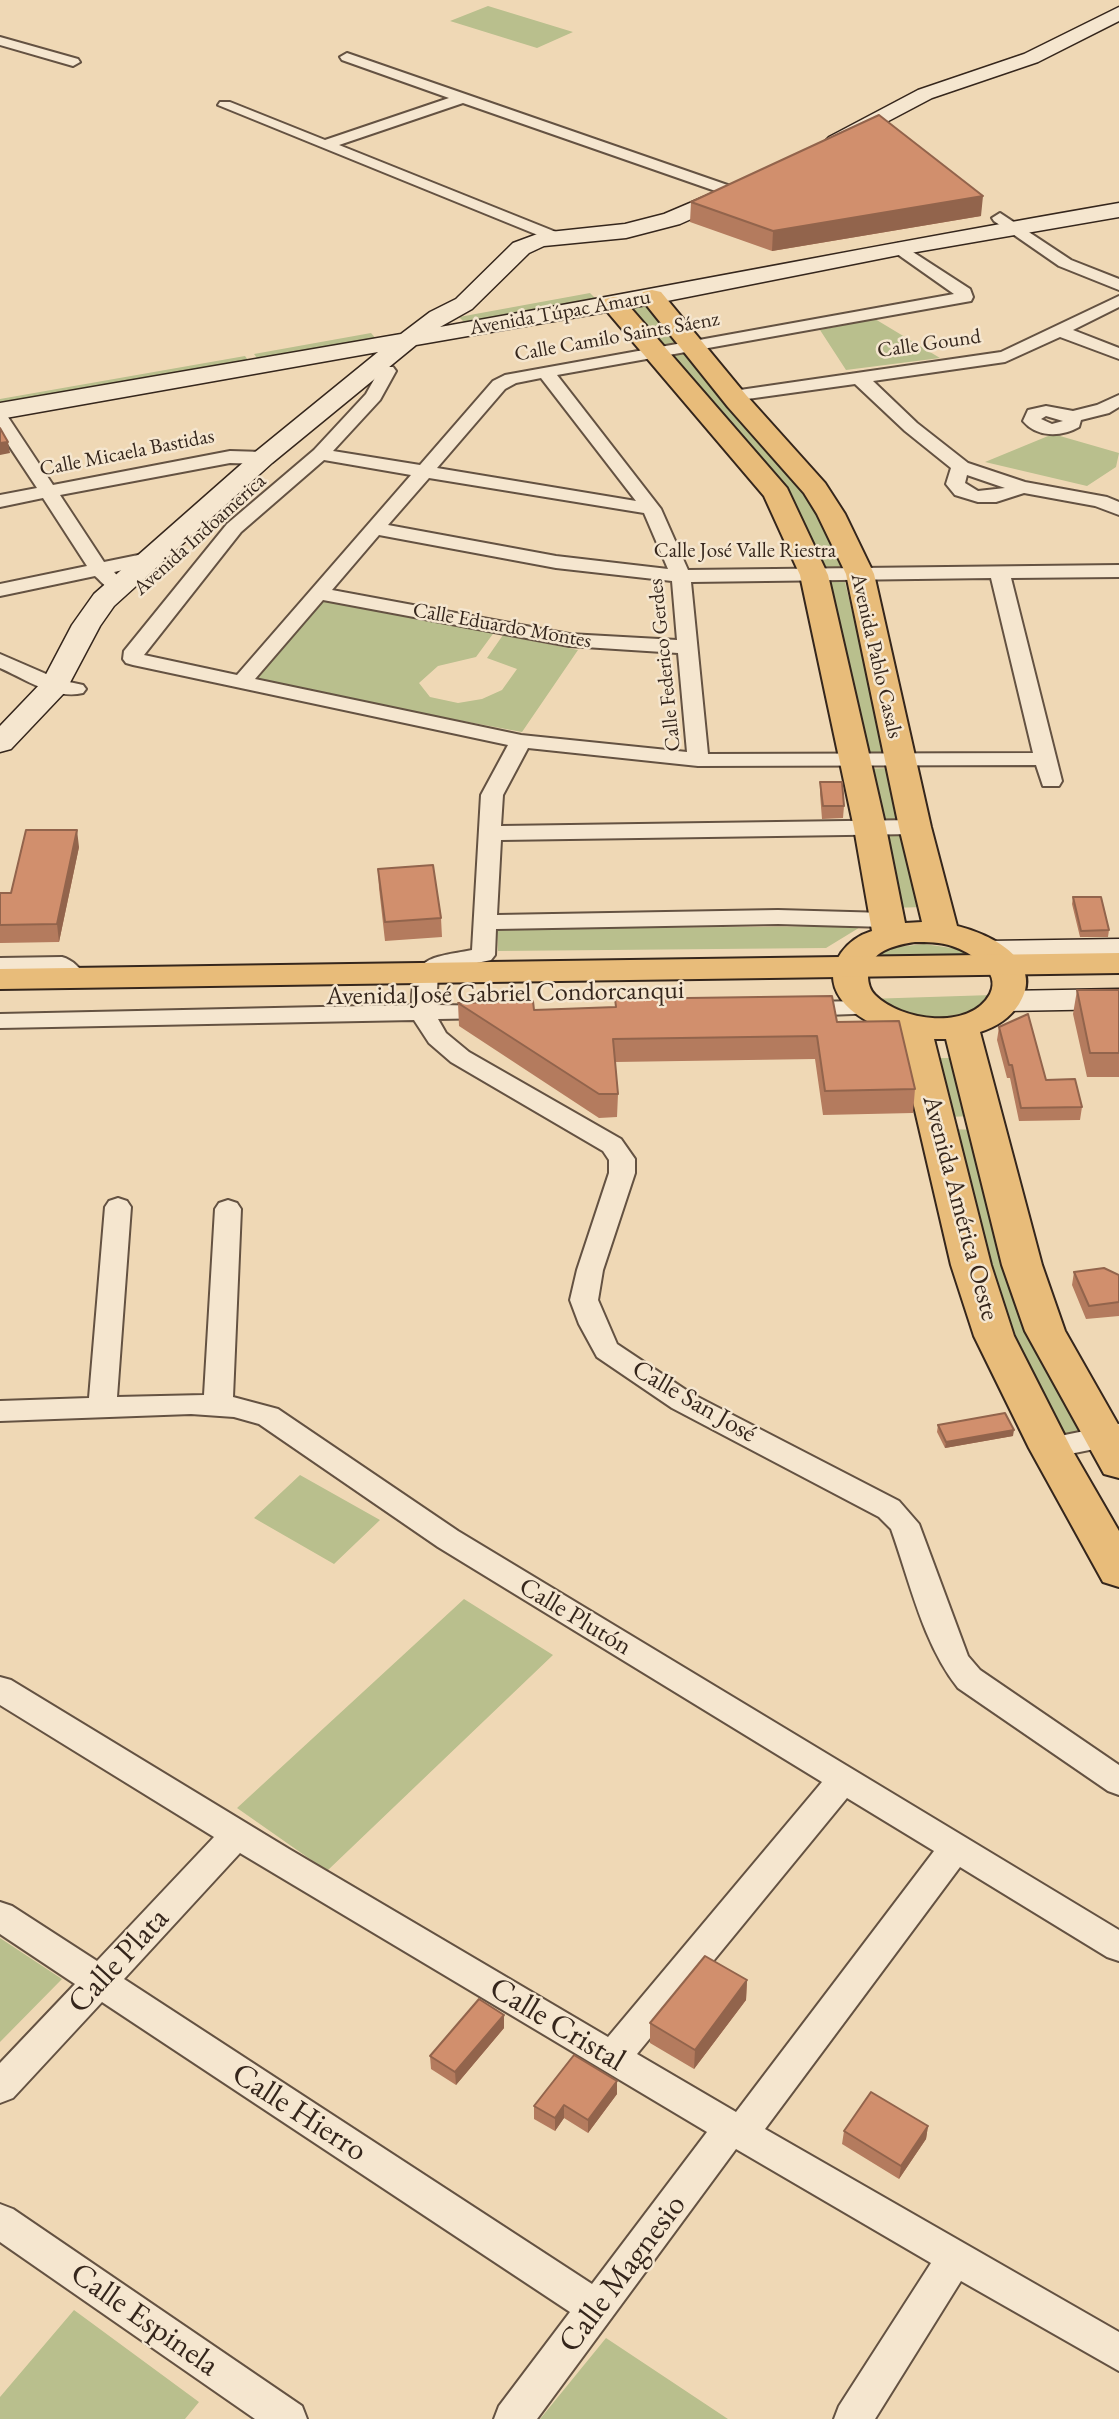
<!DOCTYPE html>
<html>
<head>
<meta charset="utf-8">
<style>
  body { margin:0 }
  canvas { display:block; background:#efd8b5 }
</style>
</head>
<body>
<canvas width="1119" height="2419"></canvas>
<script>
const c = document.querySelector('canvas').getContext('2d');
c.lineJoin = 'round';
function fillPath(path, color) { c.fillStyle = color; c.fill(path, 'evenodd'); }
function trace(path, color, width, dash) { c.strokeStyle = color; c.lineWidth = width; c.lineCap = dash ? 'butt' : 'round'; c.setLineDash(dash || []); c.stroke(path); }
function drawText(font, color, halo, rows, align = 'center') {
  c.font = font + ' "EB Garamond",serif'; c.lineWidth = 5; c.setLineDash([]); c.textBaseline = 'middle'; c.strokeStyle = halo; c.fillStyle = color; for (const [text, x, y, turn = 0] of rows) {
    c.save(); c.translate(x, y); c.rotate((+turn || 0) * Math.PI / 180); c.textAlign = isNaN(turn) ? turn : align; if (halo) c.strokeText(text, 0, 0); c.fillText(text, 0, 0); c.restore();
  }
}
const green = new Path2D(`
  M488,6L573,32L537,48L450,21Z
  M590,293L598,301L467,325L459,317Z
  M643,303L680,347L657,350L620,306Z
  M875,319L940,358L846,370L820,330Z
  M371,333L378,341L260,362L254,354Z
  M684,351L807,494L846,573H818L787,497L660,356Z
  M245,356L251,364L0,409V399Z
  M1053,434L1119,453L1116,467L1087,486L985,462Z
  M844,578L887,756L861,757L821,579Z
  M317,595L498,627L476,657L438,666L419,683L430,697L458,703L482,699L502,690L517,669L487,658L503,635L578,650L522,732L246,681Z
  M890,768L923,907L892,908L860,769Z
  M862,926L826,948L498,951L497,929Z
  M924,944L973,951L986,960L867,964L880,949Z
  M992,995L986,1006C936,1024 915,1019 867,999Z
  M936,1058H963L977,1116L945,1117Z
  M947,1129L981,1130L1091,1431L1054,1438L997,1324Z
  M300,1475L380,1520L334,1564L254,1518Z
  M464,1599L553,1655L327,1871L237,1808Z
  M0,1938L62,1979L0,2042Z
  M74,2310L199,2402L185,2419H0V2397Z
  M606,2338L728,2419H540Z`);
const street = new Path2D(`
  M0,37L78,59L80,62L73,66L0,45Z
  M347,53L739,189L741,192L733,197L727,195L463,103L339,145L561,234L563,237L561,240L555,242L218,105L220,102H230L325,140L449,98L342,60L340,57Z
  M1000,213L1071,260L1119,279V290L1059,266L994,221L992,218Z
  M899,243L970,289L973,297L971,301L557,375L661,509L688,570L1119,565V577L1011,578L1062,781L1059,786H1043L1036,765L698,766L528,748L503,795L501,826L915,820L923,822L926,827L923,832L915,834L501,840L497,915L778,910L886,913L894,915L898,920L894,925L886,927L778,924L496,929L495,955L491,960L443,970L438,975L436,1005L502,1006L505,1011L502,1016L493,1018L438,1019L446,1033L469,1052L621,1139L635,1159V1173L603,1270L598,1300L617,1344L692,1394L899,1501L919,1524L968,1656L980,1670L1119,1765V1795L1108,1791L958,1688C923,1644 910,1582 891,1529L879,1517L672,1408L597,1357L579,1324L570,1300L577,1270L609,1173V1160L603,1151L451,1062L429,1043L414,1020L0,1028V1014L412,1005C411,956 430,958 472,950L481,795L508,745L133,665L126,663L123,659L124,651L227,524L314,450L366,394L381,367H393L396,371L380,400L333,451L420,465L493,381L505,375L954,294L893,251L891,248ZM541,378L636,501L437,468L505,389L516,383ZM324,460L411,475L237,675L144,655L241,532ZM429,478L644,513L668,569L556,556L388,525ZM379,535L556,568L672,581L677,640L569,634L332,590ZM991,578L1033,753L708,754L691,582ZM323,600L569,646L678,653L687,752L521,735L255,679Z
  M1119,296V307L1073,330L1119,348V359L1060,337L1005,362L873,381L917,423L968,463L1025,482L1107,497L1119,502V515L1095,506L1024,493L996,502H978L955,495L946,484L951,468L905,431L855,384L733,401L724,396L733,391L1001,352ZM967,475L1005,488L978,491L965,483Z
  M1119,395V407L1109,413L1081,420L1079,427C1062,437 1037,438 1023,421L1028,410L1046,406L1073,411L1097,405ZM1046,416L1063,421L1052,424L1041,419Z
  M0,413L6,414L53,485L230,451L263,452L272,458L263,464L230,463L60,495L104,562L148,553L158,559L155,563L114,572L128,587L125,591C111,595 105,585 95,576L0,596V584L87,566L43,498L0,507V495L37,488L0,432Z
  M0,654L60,680L83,685L86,689L83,693C55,700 25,679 0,668Z
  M62,957C73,960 80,968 87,978L83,983H67L56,971L0,972V958Z
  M869,1001L878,1003L881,1008L878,1013L801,1016L792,1014L789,1009L792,1004L801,1002Z
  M118,1198L127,1201L131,1207L117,1397L204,1395L215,1209L219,1203L228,1200L237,1203L241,1209L233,1397L278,1409L458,1531L1119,1930V1961L1107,1957L960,1867L765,2129L1119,2332V2371L961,2281L875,2419H834L839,2406L931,2263L736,2149L537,2419H494L499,2406L570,2312L102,2002L13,2098L0,2103V2063L75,1984L0,1934V1902L12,1906L97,1961L214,1837L0,1705V1677L11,1680L289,1849L608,2037L822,1782L438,1547L259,1424L234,1417L191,1414L0,1421V1401L89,1398L105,1207L109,1201ZM847,1798L934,1851L736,2112L637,2054ZM240,1853L707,2132L592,2284L124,1979Z
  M1119,1424V1444L1050,1458L1040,1455L1036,1448L1040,1441L1050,1438Z
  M0,2204L13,2209L302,2406L307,2419H255L0,2242Z`);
const secondary = new Path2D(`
  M1119,7V21L1038,62L932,98L843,145H829L825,141L829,137L918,90L1024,54Z
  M737,183L745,185L748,190L745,195L680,224L626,238L544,246L529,253L472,309L440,327C667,287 892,242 1119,203V217L899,255L652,304L416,345L272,463L114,606L100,626L65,692L11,749L0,752V726L42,682L72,625L94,594L254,453L378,352L0,419V403L401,334L430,312L456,299L513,243L540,233L625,224L664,214Z
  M1119,939V959L989,961L977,958L973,951L977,944L989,941Z
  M1119,989V1009L1005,1011L993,1008L988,1001L993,994L1005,991Z`);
const primary = new Path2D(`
  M652,290L661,292L746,395L825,483L845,514L874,574L931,827L957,926C991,934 1046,962 1019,1004C1010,1018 996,1027 980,1032L1042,1265L1065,1331L1119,1426V1478L1104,1474L1025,1331L1002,1265L946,1039H934L991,1265L1014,1336L1071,1448L1119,1531V1587L1103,1582L1029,1448L974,1336L951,1265L897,1033C862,1024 814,993 841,953C849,942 859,935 872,931L854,828L800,575L764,496L605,309L602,304L605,299L614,297L623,299L787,488L828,575L886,828L905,923L922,922L899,827L846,574L817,514L804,493L728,407L640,297L643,292ZM915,942C927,942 941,942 952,946C970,952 1002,971 990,994C970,1031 901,1021 875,995C870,990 868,983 868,976C868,951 895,945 915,942Z`);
const highway = new Path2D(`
  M1119,953V973L0,989V969Z`);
const wall = new Path2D(`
  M691,202L981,216L772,251L690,222Z
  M820,782L844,806L843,818L822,819L820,794Z
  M79,847L59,942L0,943V893H11Z
  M378,869L441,918L442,937L385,941L379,888Z
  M1073,897L1109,930L1108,937H1080L1072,904Z
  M1077,990H1119V1077H1087L1073,1014Z
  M615,999L837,1022L915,1089L913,1113L823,1115L815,1059L615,1062L618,1094L617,1117L599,1118L459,1026L458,1003L534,1010L615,1007Z
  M999,1027L1046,1080L1082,1107L1080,1120L1019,1121L1010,1078H1007L997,1040Z
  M1074,1272L1119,1275V1316L1086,1319L1072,1285Z
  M938,1425L1013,1436L945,1448L937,1432Z
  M747,1980L746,2000L694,2069L650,2043V2023Z
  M504,2015V2028L456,2085L431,2069L430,2056Z
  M617,2081V2094L588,2133L564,2118L555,2131L534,2119V2106Z
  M928,2126L926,2139L899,2179L842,2144L844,2131Z`);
const shadedWall = new Path2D(`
  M983,196L981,216L772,251L773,231Z
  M8,442L10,453L0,455V443Z
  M77,830L79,847L59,942L57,924Z
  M1014,1430L1013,1436L945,1448L946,1442Z
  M747,1980L746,2000L694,2069L695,2050Z
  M504,2015V2028L456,2085L455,2072Z
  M617,2081V2094L588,2133V2120Z
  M564,2105V2118L555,2131V2118Z
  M928,2126L926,2139L899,2179L901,2166Z`);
const building = new Path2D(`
  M879,115L983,196L773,231L691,202Z
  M0,428L8,442L0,443Z
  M820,782H842L844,806H823Z
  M26,830H77L57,924L0,925V893H11Z
  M433,865L441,918L385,922L378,869Z
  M1073,897H1101L1109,930L1081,931Z
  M1077,990H1119V1053H1090Z
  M832,996L837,1022L899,1021L915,1089L825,1091L817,1036L613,1039L618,1094H599L458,1003L533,1001L534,1010L616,1007L615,999Z
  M1028,1014L1046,1080L1075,1079L1082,1107L1021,1108L1012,1065H1009L999,1027Z
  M1104,1268L1119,1275V1302L1089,1306L1074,1272Z
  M1005,1413L1014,1430L946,1442L938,1425Z
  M705,1956L747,1980L695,2050L650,2023Z
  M479,1999L504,2015L455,2072L430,2056Z
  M574,2055L617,2081L588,2120L564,2105L555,2118L534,2106Z
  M871,2092L928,2126L901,2166L844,2131Z`);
const farStreetnames = [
  ["Avenida Túpac Amaru",560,313,-10],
  ["Calle Camilo Saints Sáenz",617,337,-10],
  ["Calle Gound",929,344,-8],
  ["Calle Micaela Bastidas",127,453,-11],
  ["Avenida Indoamerica",200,535,-42],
  ["Calle José Valle Riestra",745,551],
  ["Calle Eduardo Montes",502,626,10],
  ["Avenida Pablo Casals",876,656,77],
  ["Calle Federico Gerdes",665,665,-96]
];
const streetNames = [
  ["Avenida José Gabriel Condorcanqui",505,994,-1],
  ["Avenida América Oeste",960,1208,75],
  ["Calle San José",694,1402,30],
  ["Calle Plutón",575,1617,31]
];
const nearStreetnames = [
  ["Calle Plata",119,1961,-47],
  ["Calle Cristal",557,2025,31],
  ["Calle Hierro",299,2113,33],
  ["Calle Magnesio",623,2274,-53],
  ["Calle Espinela",144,2320,35]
];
fillPath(green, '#b9bf8d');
trace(street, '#645242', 4);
trace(secondary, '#35261c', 3);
trace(primary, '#35261c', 4);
trace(highway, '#35261c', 4);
fillPath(street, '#f5e6cf');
fillPath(secondary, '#f5e6cf');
fillPath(primary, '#e8bc7a');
fillPath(highway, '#e8bc7a');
fillPath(wall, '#b47b5e');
fillPath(shadedWall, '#92644c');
fillPath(building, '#d18f6d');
trace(building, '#92644c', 2);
drawText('21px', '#35261c', '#f5e6cf', farStreetnames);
drawText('26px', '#35261c', '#f5e6cf', streetNames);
drawText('32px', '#35261c', '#f5e6cf', nearStreetnames);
</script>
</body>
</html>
